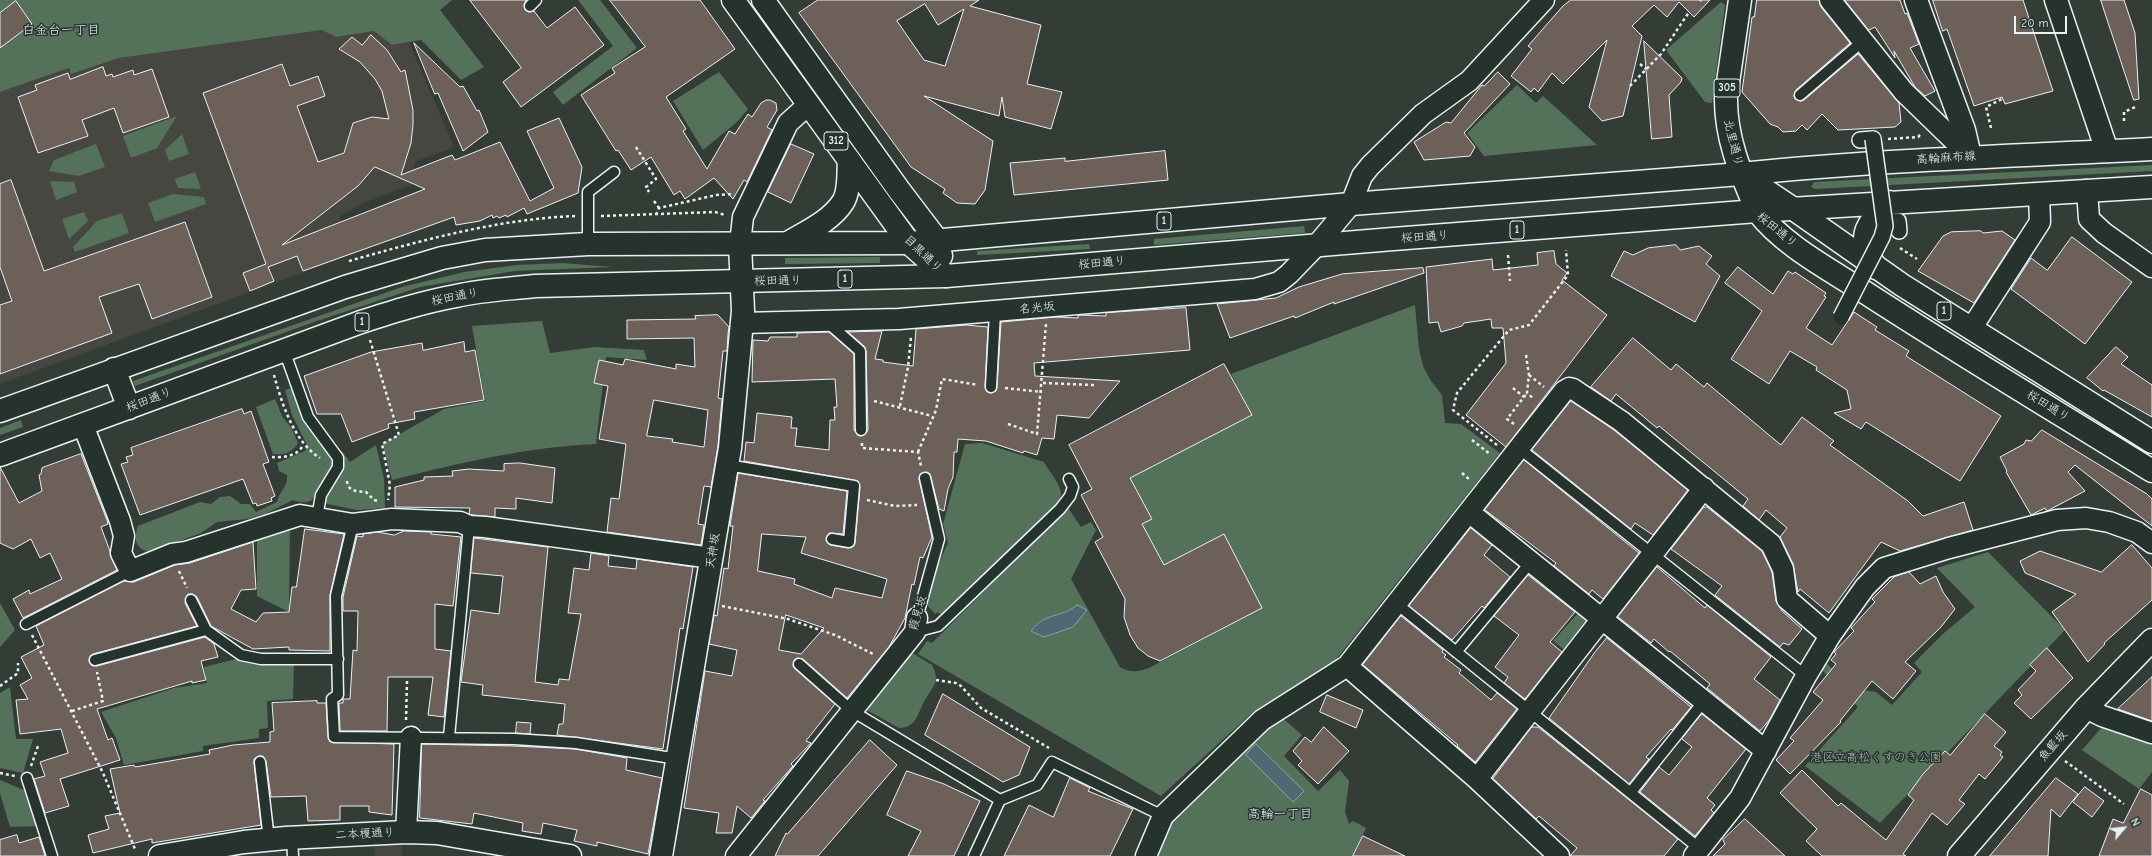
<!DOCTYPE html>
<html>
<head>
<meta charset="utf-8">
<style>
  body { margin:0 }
  #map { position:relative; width:2152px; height:856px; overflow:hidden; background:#343c36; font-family:"Comic Neue",sans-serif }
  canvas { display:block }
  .north { position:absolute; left:2104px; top:808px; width:40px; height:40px; -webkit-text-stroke:3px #26332d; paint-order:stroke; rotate:62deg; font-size:11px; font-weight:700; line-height:16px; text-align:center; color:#e8f1f8 }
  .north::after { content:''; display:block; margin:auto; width:14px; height:18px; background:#e8f1f8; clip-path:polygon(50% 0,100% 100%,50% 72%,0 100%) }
  .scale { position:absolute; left:2014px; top:16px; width:53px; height:18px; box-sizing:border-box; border:2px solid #e8f1f8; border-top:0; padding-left:5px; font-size:12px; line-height:14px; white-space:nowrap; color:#e8f1f8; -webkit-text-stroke:3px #26332d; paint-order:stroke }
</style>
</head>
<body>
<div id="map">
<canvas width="2152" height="856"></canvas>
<div class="north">N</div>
<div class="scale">20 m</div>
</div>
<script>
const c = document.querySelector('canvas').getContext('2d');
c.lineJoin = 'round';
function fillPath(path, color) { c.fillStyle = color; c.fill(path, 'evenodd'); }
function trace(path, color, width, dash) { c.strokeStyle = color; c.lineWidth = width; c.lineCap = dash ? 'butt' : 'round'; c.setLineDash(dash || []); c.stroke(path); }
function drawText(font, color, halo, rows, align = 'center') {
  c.font = font + ' "Comic Neue","Klee One",sans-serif'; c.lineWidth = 3; c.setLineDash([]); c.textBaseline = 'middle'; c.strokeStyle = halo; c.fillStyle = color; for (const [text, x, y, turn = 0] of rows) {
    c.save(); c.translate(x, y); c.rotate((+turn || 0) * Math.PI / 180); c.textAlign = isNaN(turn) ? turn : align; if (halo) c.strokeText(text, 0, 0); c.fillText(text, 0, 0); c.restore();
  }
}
const built = new Path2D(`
  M323,30L336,37L374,31L392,45L409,42L454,147L415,162L413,184L363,203L340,216L345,257L0,384V92L69,68L71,74L119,58Z
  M374,845H402V856H375Z`);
const green = new Path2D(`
  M0,0H452L440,10L484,67L461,80L421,40L392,45L374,31L336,37L322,30L119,58L71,74L69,68L0,92Z
  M578,0H600L637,48L563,105L553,92L613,46Z
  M1721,2L1725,5L1712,103L1705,102L1666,50Z
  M719,72L748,109L737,122L703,150L673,101Z
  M1517,85L1536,103L1543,96L1597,145L1484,156L1467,133Z
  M177,116L157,148L131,158L123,136Z
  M182,134L189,154L169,161L165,150Z
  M96,144L105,167L79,176L49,171L54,160Z
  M2152,165V171L1815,189L1811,187L1814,182Z
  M195,172L201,189L178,188L175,179Z
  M50,181L74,182L77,192L56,200Z
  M173,194L204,197L206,204L155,222L148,203Z
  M84,212L88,221L69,239L62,219Z
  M122,213L129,233L75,252L73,247L97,221Z
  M1304,226L1305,233L1154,245V239Z
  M1089,244L1090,249L977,255V251Z
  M880,257V263L785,264V258Z
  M562,263L613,267L515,271L420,287L314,322L135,386L133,381L402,287L464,272L517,265Z
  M1415,305L1419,349L1423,366L1431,381L1442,395L1445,423L1461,424L1500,453L1334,662L1252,713L1161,796L918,654L927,641L932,643L1068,508L1081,527L1091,522L1096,530L1071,579L1120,667C1130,673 1138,672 1149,668L1262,608L1224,534L1164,565L1142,524L1152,519L1130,478L1251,415L1231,374Z
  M542,321L550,353L594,347L644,350L647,360L606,357L596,444C527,447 459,463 392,480L382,444L444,409L485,401L472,326Z
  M292,388C295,398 298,410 303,420C309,432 334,448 334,462C333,471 324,482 320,489C311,504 308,504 293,500L265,514L247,519L217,522L201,533L150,552C134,549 134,538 138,526L200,502L211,504L220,497L230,496L241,504H250L256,512L277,502C279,491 288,487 287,475L279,471L277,463L305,451L307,445L292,415L285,390Z
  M275,399L283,418L291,427L298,443C292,453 285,455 273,454L256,407Z
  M21,420L23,427L0,435V428Z
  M982,443L1044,462C1048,470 1061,484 1061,494C1060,512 961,599 942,617L938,612L935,614L922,599L948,543L943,524L965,444Z
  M376,445L384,479L385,508L357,510L327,504C321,492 339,463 341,450L350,462Z
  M290,526L289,612L257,596V538Z
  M1988,552L2065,630L1880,823L1805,766L1858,707L1819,667L1826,663L1855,689L1876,692L1892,705L1922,672L1914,663L1944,633L1975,607L1937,568Z
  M0,603L15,630L0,647Z
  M1578,613L1587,620L1585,629L1566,651L1553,641Z
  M909,651L932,665C941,682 933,686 925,700C917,713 918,727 899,728L865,709Z
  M240,658L294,663L293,699L267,701L268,728L259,729V738L203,746V751L124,765L116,738L101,712L174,688L207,683L204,667Z
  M10,687L16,739H33L23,773L0,768V693Z
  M1279,715L1302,735L1284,756L1318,791L1340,770L1349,781L1345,812L1349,824L1353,821L1366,828L1352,856H1151L1166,819Z
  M2109,719L2152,738V772L2139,789L2082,750Z
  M0,780L31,793L41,826L10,827L0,793Z`);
const water = new Path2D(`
  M1077,605L1087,610L1073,627L1044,637L1031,631C1046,611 1061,619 1077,605Z
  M1256,744L1304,791L1293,802L1246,755Z`);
const building = new Path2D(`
  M470,0H526L524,5L525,10L529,12L534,11L547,28L575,7L604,45L521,107L503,82L521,68Z
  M610,0H700L735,49L666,97L686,129L683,131L707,169L729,131L735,134L748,114L752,117L761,103L766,100H770L776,103L777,110L767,127L772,130L747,182L744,180L733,199L714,178L685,199L680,191L674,195L651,157L631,170L618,150L616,151L581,95L615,73L612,68L645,47Z
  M818,0H979L970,6L1041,25L1027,84L1062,92L1051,129L1005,117L1002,97L999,116L924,96L993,141L985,190L975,204L957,203L943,193L945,189L911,167L799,13ZM925,4L938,25L964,9L945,66L924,60L897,21Z
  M1571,0H1710L1694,17L1679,2L1667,17L1654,5L1632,26L1642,36L1623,116L1602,121L1589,107L1607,40L1563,84L1552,73L1538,92L1534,88L1531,92L1511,76L1532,49L1528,46L1563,6Z
  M1757,0H1819L1821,7L1850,43L1796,90L1794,96L1795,99L1801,101L1804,100L1858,54L1899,103L1901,122L1895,127L1838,130L1822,114L1807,130L1802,125L1796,131L1783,132L1778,127L1770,124L1742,92L1752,17H1754Z
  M1845,0H1900L1905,14L1907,13L1919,44L1910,48L1935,91L1925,96L1915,87L1894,51L1895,58L1875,27L1869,30Z
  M1933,0H2023L2053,91L2005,104L2002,97L1974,106L1947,29L1943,31Z
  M2101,0H2124L2135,33L2139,99L2134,100Z
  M16,1L32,24L0,48V13Z
  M371,35L387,50L401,72L405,70L413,110V125L411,143L401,175L452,155L455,160L500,142L530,201L554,188L527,131L559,118L582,167L578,193L527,214L524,208L507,217L506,215L499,218L497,216L493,218L492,215L480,221L456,225L454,217L303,271L297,256L268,267L274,281L250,291L243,273L266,264L203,93L282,64L290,86L318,76L325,96L297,106L318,162L344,153L353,123L372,117L389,119L382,91L375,79L360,62L339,49L352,37L362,45ZM375,167L425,189L282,245L358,186Z
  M1644,41L1682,78L1681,82L1669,95L1672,137L1652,139Z
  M414,43L460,87L463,86L477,111L479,110L488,132L463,151L438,93L435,94Z
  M103,67L106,76L112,74L113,77L133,70L134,75L152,69L169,117L123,133L114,108L82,120L88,136L38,153L18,97L37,90L35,85L68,73L70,79Z
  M1498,72L1510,84L1464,133L1475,147L1470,156L1424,160L1414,142L1446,122L1451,123L1482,85L1484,86Z
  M791,144L814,154L791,203L768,192Z
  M1165,151L1168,180L1014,195L1010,163L1065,158V161Z
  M11,180L44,271L185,222L212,297L152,319L139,284L99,297L112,333L0,374V305L12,301L0,267V184Z
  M1981,231L1983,233L2002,231L2015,240L1974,303L1918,271L1943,236L1951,232Z
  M2072,237L2132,282L2085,344L2011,289L2031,258L2047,270Z
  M1676,245L1680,250L1699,246L1712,256L1706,264L1720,276L1695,322L1611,276L1624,251L1633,255L1648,248Z
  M1554,251L1556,264L1567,273L1562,280L1607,315L1506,447L1466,415L1506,363L1503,328H1492L1491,319L1464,323L1462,326L1441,332L1438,322L1429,323L1426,267L1492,259L1493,270L1538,265L1537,253Z
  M1738,267L1773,294L1788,271L1793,274L1795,272L1826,293L1824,296L1826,297L1806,328L1832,345L1854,312L1877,327L1875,330L1909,351L1906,356L2001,416L1960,481L1866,422L1861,429L1834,413L1851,409L1847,390L1816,370L1817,367L1790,351L1769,384L1731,359L1762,311L1725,283Z
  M1423,268L1424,273L1334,304V302L1295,318L1294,316L1230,338L1217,304L1276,298L1299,287L1342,274Z
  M1186,308L1190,350L1034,363L1035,376L1120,381L1089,418L1057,415L1054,439L1042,438L1037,455L1024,451L1023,453L986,441L958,439L957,452H954L953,477L948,489L944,511L939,509L930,474L927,472L920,474L919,479L932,537L923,558L920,557L914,585L912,584L905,618L889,647L847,698L803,659L797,658L794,660L793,666L795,669L835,704L806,741L811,743L791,764L793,766L763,800L765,801L751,818L737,806L732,833H716L719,813L684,808L705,671L732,676L737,650L709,644L714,615L717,616L724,568L728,569L733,526H730L738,473L847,491L843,534L829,533L826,541L830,545L848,548L854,546L855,543L860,487L858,481L744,461L746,442L754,443L757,413L792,417L791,428H797L795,446L829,450L830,420H835L834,407H837L835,379L752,382L753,340L768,341L770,337H797V333L829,332L854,354V430L858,435L861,436L866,433L868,430L866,351L864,346L848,332L882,331L875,359L883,360V362L913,366L916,329L966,325L988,327L985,387L987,392L991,393L996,391L997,387L1001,322L1056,317L1078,318V315L1106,316V313ZM762,534L806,537L801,553L887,579L882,598L835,588L832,598L794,584L795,579L758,571ZM786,615L824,628L801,654L779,650Z
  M718,315L729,327L728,334L727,351H723L718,398L722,399L718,446L711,487L704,486L698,524L704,525L701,545L607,532L611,498L619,499L626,444L599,439L608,386L594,383L599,360L623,365L625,359L676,369V364L695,367L694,338L627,339V320L696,319L695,316ZM654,400L708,410L704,447L672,442L673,439L647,436Z
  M1633,338L1671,370L1676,364L1704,387L1707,383L1781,445L1802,417L1834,441L1830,445L1908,501L1923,516L1964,502L1973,530L1900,551L1881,542L1829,613L1800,589L1798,592L1793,564L1780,537L1787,528L1766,510L1759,520L1743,506L1748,499L1659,426L1657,428L1616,394L1611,401L1591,387Z
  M464,342L465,352L475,350L484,400L414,412L415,419L388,424L389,428L352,442L341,414H317L304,376L371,352L422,343L423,350Z
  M2116,347L2128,357L2121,364L2152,385V417L2104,390L2103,391L2087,378Z
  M1224,364L1252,415L1130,478L1152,519L1142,524L1164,565L1224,534L1262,608L1160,661L1148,656L1138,648L1130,635L1124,617L1125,599L1095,542L1103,537L1081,495L1092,489L1069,445Z
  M1571,401L1614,430L1688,490L1653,535L1635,523L1631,529L1532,450Z
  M242,409L244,414L251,411L269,462L263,464L275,496L271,498L272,501L257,506L256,503L253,504L243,479L140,515L121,464L128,462L126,457L133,455L131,448Z
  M2042,430L2147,494L2152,499V526L2075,465L2068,472L2085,491L2047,511L2045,508L2031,515L2006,472L2007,471L2000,457L2024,444L2026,440L2031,441Z
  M81,454L107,520L108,524L101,527L117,570L23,618L13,599L29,590L30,594L62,579L50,553L40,558L31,539L13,549L0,543V467L19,503L42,491L39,475L41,474L42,468Z
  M1524,460L1639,553L1603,599L1592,590L1589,594L1554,566L1556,563L1485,510Z
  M520,463L555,468L552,503L516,498V509L495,508V517L472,515L469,514L470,508L395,507V487L424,480V477L453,476L452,471L469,469L504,471V464Z
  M1707,507L1762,551L1772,572L1776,601L1782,611L1802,629L1789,645L1783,643L1780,647L1715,595L1722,586L1671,549L1703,508Z
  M1471,528L1492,545L1484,555L1510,577L1484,608L1482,606L1452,640L1409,606Z
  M305,529L344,534L330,595V651L289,650V647L253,649L211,626L197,597L192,594H188L185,603L197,626L93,654L90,656L89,661L91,665L97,666L205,637L214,644L218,657L201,661L206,680L192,683V681L97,709L108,740L112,738L120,760L60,779L69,806L45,813L34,779L45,776L40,762L68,753L61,729L20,734L16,700L28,699L20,685L32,678L21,657L44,645L36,626L124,581L134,582L175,565L190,563L253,542L256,589L241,590L231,609L256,622L263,613L289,612L292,587H296Z
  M404,531L431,532V534L461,537L453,606L435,604V649L451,651L444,717L428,715L433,677H388L387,731H340L339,703H343V699H350L353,650L357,651L358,611H343V597L357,536L363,537V534L377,532L394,535Z
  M474,538L548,547L535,682L558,685L559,679L569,680L581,614L568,613L574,568L589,570L591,553L609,556L608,566L636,569L637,559L693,567L683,629L680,628L663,749L557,735L559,724H563L565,704L482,695L483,685L461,682L471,610L499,614L503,576L471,573Z
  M2132,545L2152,568V600L2104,643L2105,644L2088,662L2052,612L2076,594L2025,573L2020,561L2040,551L2101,572Z
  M1657,567L1705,608L1707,605L1771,657L1754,679L1780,700L1770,719L1760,731L1707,688L1710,684L1670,651L1669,652L1654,639L1651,643L1618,617Z
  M1909,572L1920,584L1936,576L1943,592L1955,609L1941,627L1905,662L1916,671L1893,699L1872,681L1840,721L1841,722L1790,774L1776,760L1794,741L1790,738L1823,700L1813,692L1836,664L1831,660L1836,654L1834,652L1854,631L1851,628L1875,602L1872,599L1894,577Z
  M1528,575L1575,612L1550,642L1562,652L1525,699L1504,683L1508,677L1495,667L1519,635L1494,616Z
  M1401,616L1443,650L1442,652L1446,655L1444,657L1461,670L1459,673L1491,700L1497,693L1517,709L1475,762L1457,746L1458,745L1363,665Z
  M1607,638L1691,707L1672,730L1671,729L1646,757L1649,759L1629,784L1549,718L1595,652Z
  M2047,648L2073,678L2031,719L2014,703L2022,695L2018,690L2036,671L2030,665Z
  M2152,677V721L2118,709Z
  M943,694L1030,747L1019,775L1003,782L925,735Z
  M1327,695L1363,710L1356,728L1320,712Z
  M317,701V703H326L328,737L331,742L394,744L392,815L369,812V806H340V820L308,821L306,796L271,797L266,761L263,756H259L254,759V763L261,825L152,843V839L93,853L88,835L109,829L105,816L120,813L110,769L134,765L135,767L210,754L209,750L233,745L270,742V732L274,731L272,703Z
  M1702,714L1746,749L1707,798L1715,805L1711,810L1714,813L1695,836L1640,792L1659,767L1669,775L1692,747L1682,739Z
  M1985,714L2006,732L1994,746L2002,752L2000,755L2003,757L1985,779L1979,774L1959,800L1965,804L1947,825L1932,813L1903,854L1906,856H1822L1806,841L1817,829L1780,793L1802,770L1838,806L1841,803L1886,840L1914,800L1908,795L1923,774L1945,751L1950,755Z
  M517,722L531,723L530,734L516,733Z
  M1324,727L1349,751L1318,784L1298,765L1302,761L1293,751L1305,737L1311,742Z
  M1532,727H1538L1678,839L1664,856H1570L1577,848L1539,816L1536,819L1493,779Z
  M870,740L897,765L818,856H775L786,833L787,834Z
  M422,744L514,746L575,749L627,758L626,770L662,778L648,854L597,842V846L574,841L577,830L543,823L541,834L522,831L523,823L474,813L472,824L420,818Z
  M907,771L944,784L980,801L954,856H908L921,831L887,815Z
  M1070,778L1090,788L1088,791L1133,809L1110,856H1004L1029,805L1053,817Z
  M2056,778L2078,794L2060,817L2051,809L2048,856H1990Z
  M2085,787L2104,801L2092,817L2073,802Z
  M2141,789L2152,795V856H2099L2113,819L2123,823Z
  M1745,819L1785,856H1713L1725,844L1723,840Z
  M17,835L19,843L39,837L45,856H0V840Z
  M1363,836L1405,856H1353Z`);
const path = new Path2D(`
  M1700,1L1701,0
  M1640,64L1646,69
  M1630,86L1661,54L1689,12
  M2124,121V112L2135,107
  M1991,128L1986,107L2002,99
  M1888,139L1918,137L1921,134
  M636,147L656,179L646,187L649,192
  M654,201L659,208
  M656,215L659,208L716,195L734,194
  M601,216L715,212L725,215
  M1900,248L1917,259
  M1508,255L1510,281
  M349,261C423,240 498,219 576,216
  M370,340L399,435L382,444L390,485L388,500
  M1526,355L1529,375L1527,393L1534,399
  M274,375C282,404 294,442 320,458
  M1529,375L1544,387
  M1043,383L1094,385
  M1005,388L1042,392
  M1513,388L1524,397
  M874,401L932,416
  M900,406L908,367L911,337
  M1008,424L1037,434L1046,324
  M1514,424L1507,419L1527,393
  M1472,440L1490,454
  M862,443V448L918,452L921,466
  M1497,445L1453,410L1457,393L1484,360L1509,330L1529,325L1568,275L1566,250
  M918,452L936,410L942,379L978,385
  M272,457C283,458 298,456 303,445
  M1462,473L1470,480
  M347,481C348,492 357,491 366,492L374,500L378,501
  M867,500L895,506L917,505
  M179,571L187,588
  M722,606L788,619L835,635L873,654
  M32,635L103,773L135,849
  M936,680L956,683L961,686L981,708L1049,748
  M0,686L18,673V663
  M72,711L103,701L97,672
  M406,720L407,680
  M2065,761L2124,804
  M31,766L38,746
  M0,773L15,776`);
const service = new Path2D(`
  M530,6L536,0
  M1800,95L1863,41
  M588,244V192L614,172
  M827,322L860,351L861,430
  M284,350L308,417L338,458V467L321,495L317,518
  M991,387L995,312
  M1520,449L1806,676
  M727,465L854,486L849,542L832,539
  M353,524L336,596L338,695L332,699L334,737L514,739L576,743L678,759
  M191,600L206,630
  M1397,604L1700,849
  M917,618L939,539L925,478
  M26,624L130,571
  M915,632L938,626L1060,509L1070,496L1073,487L1069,479
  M1456,652L1530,563
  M95,660L206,630L241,655L261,659H338
  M799,664L852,711L1000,800L974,856
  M449,737L469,526
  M260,762L269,840
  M27,778L52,856
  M1631,792L1704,701
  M1000,800L1037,785L1052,762L1163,816
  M292,838L293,856`);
const pedestrian = new Path2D(`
  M1860,140L1873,139
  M1884,222L1898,221L1899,231`);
const minor = new Path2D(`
  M1830,0L1904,92L1970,156
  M2087,190L2089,219L2104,233L2152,267
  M740,244L743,217L788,123L809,104
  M742,323L899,319L1255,289L1279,282L1289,274L1316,246L1351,204L1362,176L1370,166L1423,114L1469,81L1544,0
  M1971,329L2040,222L2039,194
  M83,425L120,521L124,536L121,553L130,571L172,554L186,552L300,515L353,524L392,519L460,522L469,526L485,527L712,558
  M1469,512L1766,751
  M1830,636L1865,587L1884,568L1949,548L2057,520L2086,518L2109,522L2137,532L2152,543
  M1347,666L1477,779L1559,856
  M2086,708L2102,716L2152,733
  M1477,779L1704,488
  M406,832L411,737
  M736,856L915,632L917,618
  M1146,856L1163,816L1262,720L1347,666L1564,391L1569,388L1573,389L1621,421L1771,544L1783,569L1787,599L1830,636L1806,676L1740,798L1694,856`);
const tertiary = new Path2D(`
  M1916,0L1964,130L1970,156
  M2056,0L2107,151
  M160,856L244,842L286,838L406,832L437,833L570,856
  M661,856L730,448L743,311L740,244`);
const secondary = new Path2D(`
  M1741,174C1878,160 2015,156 2152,149
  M1757,211L2152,187
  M1876,268C1856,236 1865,226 1889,202
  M1959,856L2086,708L2152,640`);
const primary = new Path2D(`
  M733,0L909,243L946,276
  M763,0L899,190L937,240L941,256
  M1740,0L1726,96C1725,138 1741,174 1757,211`);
const trunk = new Path2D(`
  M788,243C806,232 831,221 843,202C850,191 848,172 849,160
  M114,369L129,408
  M0,411L345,287L442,258L485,250L588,244L909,243L1351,204L1741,174L1795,210L1902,285L2152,442
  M0,455L361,322C392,312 423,302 456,296C482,290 508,289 535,286L946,276L1393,239L1757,211C1784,246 1829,269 1866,293C1960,354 2057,412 2152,471`);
const pedestrianBridge = new Path2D(`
  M1841,317L1882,237L1885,226L1873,139`);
const shields = [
  [1727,88,26],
  [836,141,24],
  [1164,221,14],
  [1517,230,14],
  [845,279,14],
  [1944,311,14],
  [362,322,14]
];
const shieldNames = [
  ["305",1727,88],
  ["312",836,141],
  ["1",1164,221],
  ["1",1517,230],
  ["1",845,279],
  ["1",1944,311],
  ["1",362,322]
];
const streetNames = [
  ["北里通り",1733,143,76],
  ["高輪麻布線",1946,158,-4],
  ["桜田通り",1777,230,39],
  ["桜田通り",1425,237,-4],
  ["目黒通り",923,254,44],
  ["桜田通り",1102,263,-5],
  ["桜田通り",778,281,-1],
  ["桜田通り",455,297,-11],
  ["名光坂",1037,308,-5],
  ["桜田通り",149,400,-21],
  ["桜田通り",2048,406,32],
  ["天神坂",713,551,-81],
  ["葭見坂",918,613,-74],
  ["魚籃坂",2053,746,-49],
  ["二本榎通り",365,834,-3]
];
const parkNames = [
  ["港区立高松くすのき公園",1876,758]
];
const neighbourhoodNames = [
  ["白金台一丁目",61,30],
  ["高輪一丁目",1280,814]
];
fillPath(built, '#454740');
fillPath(green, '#54725a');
fillPath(water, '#506874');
trace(water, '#8d9fa9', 1);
fillPath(building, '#6c6058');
trace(building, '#e8f1f8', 1);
trace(service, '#e8f1f8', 13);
trace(pedestrian, '#e8f1f8', 18);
trace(minor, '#e8f1f8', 23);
trace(tertiary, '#e8f1f8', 25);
trace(secondary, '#e8f1f8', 25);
trace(primary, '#e8f1f8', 25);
trace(trunk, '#e8f1f8', 25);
trace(path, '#e8f1f8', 2.5, [3, 3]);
trace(service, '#26332d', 10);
trace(pedestrian, '#26332d', 15);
trace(minor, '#26332d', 20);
trace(tertiary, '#26332d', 22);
trace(secondary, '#26332d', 22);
trace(primary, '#26332d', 22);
trace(trunk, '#26332d', 22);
trace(pedestrianBridge, '#e8f1f8', 18, []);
trace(pedestrianBridge, '#26332d', 15);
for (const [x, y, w] of shields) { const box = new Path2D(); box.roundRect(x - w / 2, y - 9, w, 18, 3); c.fillStyle = '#26332d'; c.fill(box); trace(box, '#e8f1f8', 1); }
drawText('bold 11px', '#e8f1f8', null, shieldNames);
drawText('12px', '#e8f1f8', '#26332d', streetNames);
drawText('12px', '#adbeb9', '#26332d', parkNames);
drawText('13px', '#e8f1f8', '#26332d', neighbourhoodNames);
</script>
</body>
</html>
